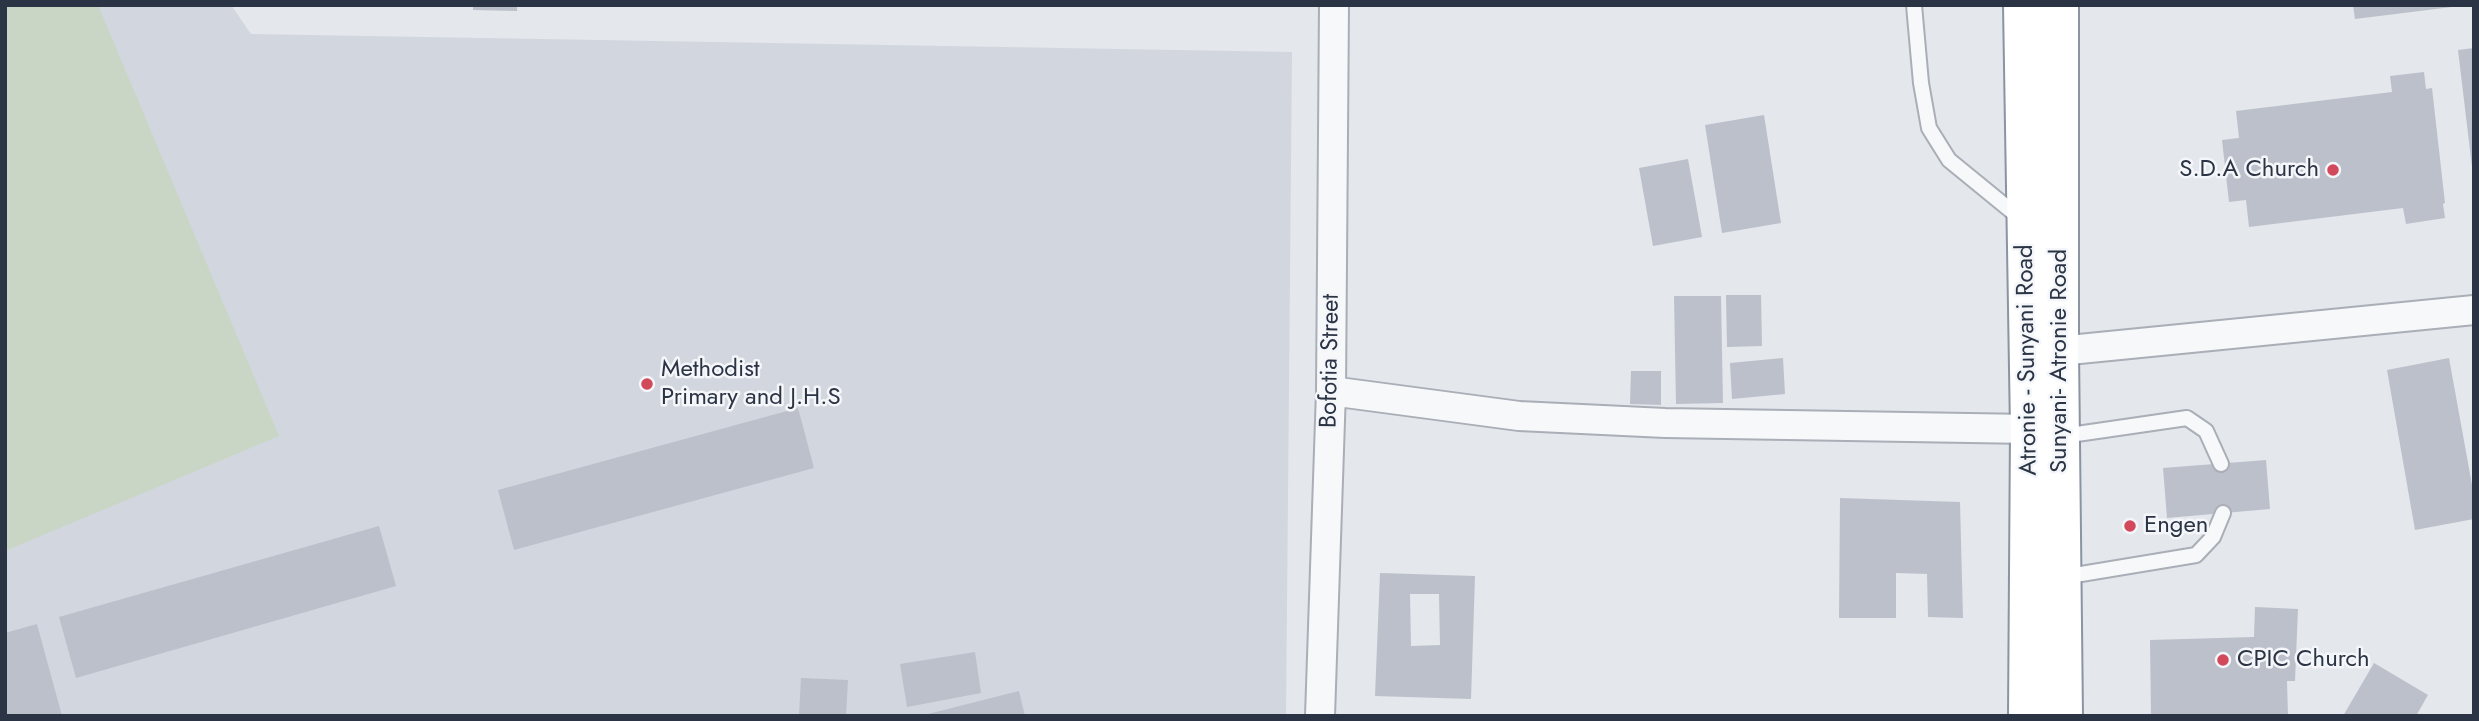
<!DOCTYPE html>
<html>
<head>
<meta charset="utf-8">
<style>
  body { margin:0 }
  #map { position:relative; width:2479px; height:721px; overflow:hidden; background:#e4e7ec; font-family:Jost,sans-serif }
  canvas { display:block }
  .frame { position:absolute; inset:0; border:7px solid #2b3445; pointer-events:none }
</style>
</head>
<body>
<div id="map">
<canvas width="2479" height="721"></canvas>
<div class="frame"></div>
</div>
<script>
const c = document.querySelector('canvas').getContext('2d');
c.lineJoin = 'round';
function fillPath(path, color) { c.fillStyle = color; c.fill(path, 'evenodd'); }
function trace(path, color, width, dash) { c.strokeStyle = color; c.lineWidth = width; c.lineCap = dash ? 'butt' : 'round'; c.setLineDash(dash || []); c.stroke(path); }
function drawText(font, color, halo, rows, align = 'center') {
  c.font = font + ' Jost,sans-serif'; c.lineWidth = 5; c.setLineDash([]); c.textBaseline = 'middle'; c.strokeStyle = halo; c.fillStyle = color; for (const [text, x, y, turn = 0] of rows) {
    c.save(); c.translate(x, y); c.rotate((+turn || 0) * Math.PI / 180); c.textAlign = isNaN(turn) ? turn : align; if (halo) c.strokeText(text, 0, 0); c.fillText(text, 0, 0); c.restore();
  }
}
const built = new Path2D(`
  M5,5H231L251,34L1292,52L1286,716H5Z`);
const green = new Path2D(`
  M98,5L279,436L5,551V6Z`);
const building = new Path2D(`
  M473,5H517V11L473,10Z
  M2353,5H2451L2452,7L2355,19Z
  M2474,48V167H2472L2458,50Z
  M2424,72L2426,89L2432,88L2445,203L2443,204L2445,218L2406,224L2403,208L2249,227L2246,200L2229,202L2222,140L2239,138L2236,111L2392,92L2390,76Z
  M1764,115L1781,223L1722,233L1705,125Z
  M1688,159L1702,237L1653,246L1639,168Z
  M1726,295H1761L1762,346L1727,347Z
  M1674,296H1721L1723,403L1676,404Z
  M1783,358L1785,394L1732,399L1730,363Z
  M2449,358L2474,496V519L2415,530L2387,370Z
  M1631,371H1661V405L1630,404Z
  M798,408L814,468L514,550L498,490Z
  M2266,460L2270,509L2167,518L2163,468Z
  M1840,498L1960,502L1963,618L1928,617L1927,574L1896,573V618H1839Z
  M379,526L396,586L76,678L59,617Z
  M1380,573L1475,576L1471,699L1375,696ZM1410,594H1439L1440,645L1411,646Z
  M2255,607L2298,609L2295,681H2287L2288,716H2151L2150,640L2254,637Z
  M37,624L62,716H5V633Z
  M975,652L981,693L907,707L900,664Z
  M2374,663L2428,695L2416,716H2343Z
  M801,678L848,680L846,716H799Z
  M1019,691L1025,716H924V715Z`);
const lane = new Path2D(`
  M1914,5L1921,83L1929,128L1949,160L2020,218
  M2063,436L2187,418L2206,431L2221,464
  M2063,577L2196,555L2213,537L2223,513`);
const street = new Path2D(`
  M2059,351L2474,310
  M1331,391L1519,416L1665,423L2030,429
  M1320,716L1331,391L1334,5`);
const highway = new Path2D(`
  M2023,5L2030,429L2028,716
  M2059,5V351L2063,716`);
const markers = [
  [2333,170,7,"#d1495b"],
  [647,384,7,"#d1495b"],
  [2130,526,7,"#d1495b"],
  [2223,660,7,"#d1495b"]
];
const poiNames = [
  ["S.D.A Church",2319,170,"right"],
  ["Methodist",661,370],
  ["Primary and J.H.S",661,398],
  ["Engen",2144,526],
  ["CPIC Church",2237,660]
];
const streetNames = [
  ["Atronie - Sunyani Road",2028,360,-91],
  ["Bofotia Street",1331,361,-89],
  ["Sunyani- Atronie Road",2060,361,-90]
];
fillPath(built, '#d2d6de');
fillPath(green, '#c9d6c5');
fillPath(building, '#bbc0ca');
trace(lane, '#a9aeb7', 18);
trace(street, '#a9aeb7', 32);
trace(highway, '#8b94a3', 42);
trace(lane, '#f7f8fa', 14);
trace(street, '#f7f8fa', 28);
trace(highway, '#fff', 38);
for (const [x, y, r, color] of markers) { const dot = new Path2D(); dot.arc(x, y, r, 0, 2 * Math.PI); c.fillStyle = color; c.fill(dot); trace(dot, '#f4f6f9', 2.5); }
drawText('24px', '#2b3445', '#f4f6f9', poiNames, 'left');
drawText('24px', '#2b3445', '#f4f6f9', streetNames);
</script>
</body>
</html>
